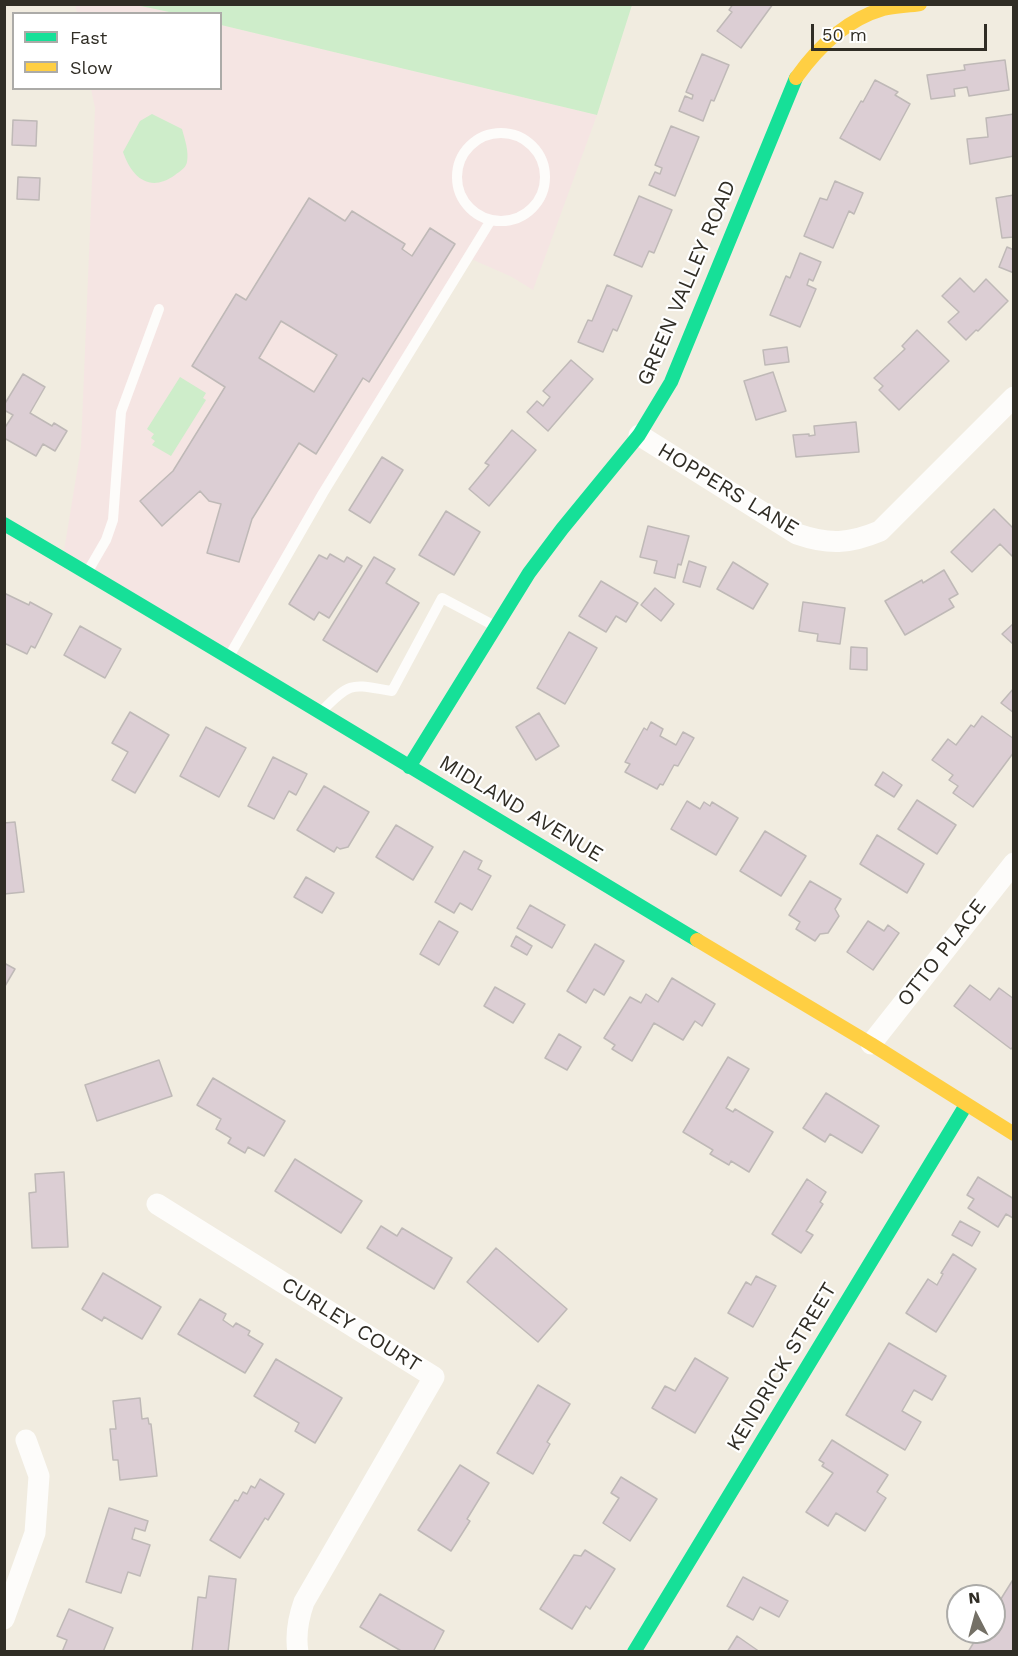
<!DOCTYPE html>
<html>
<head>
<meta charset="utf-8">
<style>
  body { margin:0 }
  #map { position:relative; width:1018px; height:1656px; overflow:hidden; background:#f1ece0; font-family:"Work Sans",sans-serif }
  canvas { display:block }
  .frame { position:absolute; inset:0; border:6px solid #302d25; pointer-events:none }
  .legend { position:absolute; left:12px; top:12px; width:210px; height:78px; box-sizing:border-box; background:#fff; border:2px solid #acaba8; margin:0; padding:8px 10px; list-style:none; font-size:18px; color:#302d25 }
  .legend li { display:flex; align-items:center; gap:12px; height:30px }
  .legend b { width:30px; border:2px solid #acaba8 }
  .north { position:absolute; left:946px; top:1584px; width:60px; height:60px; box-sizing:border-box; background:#fff; border:2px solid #acaba8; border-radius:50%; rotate:354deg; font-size:16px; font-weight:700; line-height:24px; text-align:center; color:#302d25 }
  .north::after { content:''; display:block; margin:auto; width:21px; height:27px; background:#747066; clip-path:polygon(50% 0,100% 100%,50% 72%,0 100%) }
  .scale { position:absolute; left:811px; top:24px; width:176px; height:27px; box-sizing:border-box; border:3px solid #302d25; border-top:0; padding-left:8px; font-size:18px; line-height:21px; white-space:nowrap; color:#302d25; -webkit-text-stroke:4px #fff; paint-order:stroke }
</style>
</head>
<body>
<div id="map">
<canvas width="1018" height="1656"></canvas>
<div class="frame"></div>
<ul class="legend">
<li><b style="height:8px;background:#16e098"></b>Fast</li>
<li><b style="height:8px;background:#ffcf43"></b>Slow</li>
</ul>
<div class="north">N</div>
<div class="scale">50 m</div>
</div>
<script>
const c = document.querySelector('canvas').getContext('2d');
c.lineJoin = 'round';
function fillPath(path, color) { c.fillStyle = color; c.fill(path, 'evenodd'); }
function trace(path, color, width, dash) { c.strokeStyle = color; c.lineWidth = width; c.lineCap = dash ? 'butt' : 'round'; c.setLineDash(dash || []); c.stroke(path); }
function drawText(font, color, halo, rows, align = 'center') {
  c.font = font + ' "Work Sans",sans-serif'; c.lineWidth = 4.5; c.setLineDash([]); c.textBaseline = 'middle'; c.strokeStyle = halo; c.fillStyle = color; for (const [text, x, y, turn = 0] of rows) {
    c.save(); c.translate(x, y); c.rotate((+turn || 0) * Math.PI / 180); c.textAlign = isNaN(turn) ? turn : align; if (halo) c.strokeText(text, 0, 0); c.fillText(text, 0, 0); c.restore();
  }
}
const education = new Path2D(`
  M75,5H136L174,13H77Z
  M221,25L597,115L533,290L512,277L469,258L229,656L63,557L81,447L95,108L91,89L220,88Z`);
const green = new Path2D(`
  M136,5H632L597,115L221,25L220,14L174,13Z
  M152,114L182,129C185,140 189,151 187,162C186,168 180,171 175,175C150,193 132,178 123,152L140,121Z
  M180,377L206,393L203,398L206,400L171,456L152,445L155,441L151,438L154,434L147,429Z`);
const building = new Path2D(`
  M733,4H773L741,48L717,31L732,12L729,10Z
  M702,54L729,65L714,101L711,100L703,121L679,111L685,96L692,99L693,95L686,92Z
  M1005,60L1009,90L969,96L967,87L954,89L955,96L931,99L927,75L965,70L964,65Z
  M875,80L898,92L895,95L910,104L880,160L840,138L861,101L863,102Z
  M1014,114V156L970,164L967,139L988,137L986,118Z
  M13,120L37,121L36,146L12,145Z
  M671,126L699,137L675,196L649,185L655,172L660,174L662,168L655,165Z
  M18,177L40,178L39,200L17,199Z
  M835,181L863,193L854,214L849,211L833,248L804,236L820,198L827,200Z
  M1014,195V237L1002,238L996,198Z
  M639,196L672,210L654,253L649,251L642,267L614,255Z
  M309,198L345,221L352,211L405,244L402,249L412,256L430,228L455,244L369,382L363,378L316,454L299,443L252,519L239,562L207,553L221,504L209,501L200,491L162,526L140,501L173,471L225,387L192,366L236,294L246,300ZM281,321L337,355L314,392L259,358Z
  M1007,247L1014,250V273L999,267Z
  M800,253L821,262L813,281L809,279L807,285L816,289L800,327L770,315L786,276L790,278Z
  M960,278L974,292L986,279L1008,301L978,331L976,330L966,340L948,322L959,312L942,296Z
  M607,285L632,296L617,331L613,329L603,352L578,342L588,320L592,321Z
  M917,330L949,361L899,410L879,390L883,386L874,378L905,349L902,346Z
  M787,347L789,362L765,365L763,350Z
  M571,360L593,379L548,431L527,412L537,401L543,406L550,397L543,391Z
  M773,372L786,411L756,420L744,381Z
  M23,374L45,387L30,413L52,426L54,423L67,431L55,451L43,444L36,456L4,438V429L13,415L4,410V405Z
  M856,422L859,452L796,457L793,435L809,434V436L815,435L814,426Z
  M512,430L536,450L489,506L469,489L489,465L485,463Z
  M382,457L403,470L370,523L349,510Z
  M994,509L1014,529V558L1000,544L972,572L951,552Z
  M446,511L480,532L454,575L419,555Z
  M648,526L689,536L681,565L678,564L675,578L654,573L657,561L640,557Z
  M330,554L344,562L347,557L362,566L329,618L319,612L314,620L289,604L319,555L327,559Z
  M374,557L395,569L386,583L419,603L377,672L323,640Z
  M689,561L706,567L700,587L683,582Z
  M733,562L768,584L753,609L717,589Z
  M944,570L958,594L949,599L954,607L905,635L885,601L922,580L923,583Z
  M601,581L638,603L626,622L616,616L606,632L579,616Z
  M655,588L674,604L661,621L641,605Z
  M4,593L29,605L30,602L52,614L35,648L31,646L27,654L4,643Z
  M803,602L845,608L840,644L817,641L818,634L799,631Z
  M1014,623V645L1002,634Z
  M80,626L121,649L105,678L64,655Z
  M569,632L597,648L565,704L537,688Z
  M851,647L867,648V670L850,669Z
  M1014,688V713L1001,703Z
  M130,712L169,735L135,793L112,780L128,752L112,743Z
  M539,713L559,746L536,760L516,727Z
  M982,716L1014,739V752L973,807L953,793L958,786L949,780L953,775L932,760L948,739L956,745L971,725L974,727Z
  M651,722L663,729L660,736L676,745L683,732L694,738L678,766L674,765L663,785L660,784L657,789L625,772L630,764L625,762L644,728L647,730Z
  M206,727L246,748L219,797L180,776Z
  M273,757L307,774L296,795L289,791L274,819L248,806Z
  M883,772L902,785L894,797L875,785Z
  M324,786L369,812L348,847L340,849L337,847L334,852L297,830Z
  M917,800L956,825L937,854L898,829Z
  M687,801L700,809L704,802L710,806L712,802L738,818L716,855L671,829Z
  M15,822L24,892L4,894V823Z
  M396,825L433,847L413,880L376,857Z
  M765,831L806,856L781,896L740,871Z
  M877,835L924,864L907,893L860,864Z
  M464,851L482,861L478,869L491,876L472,910L460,903L454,913L435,902Z
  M306,877L334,893L322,913L294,897Z
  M810,881L841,899L835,909L839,916L828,933L820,934L815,941L796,929L800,922L789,915Z
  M530,905L565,925L552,948L517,928Z
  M439,921L458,932L439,965L420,954Z
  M868,921L884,931L888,925L899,933L873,970L847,952Z
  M516,936L532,946L527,955L511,946Z
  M595,944L624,961L604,995L594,989L586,1003L567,991Z
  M4,963L15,969L5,986H4Z
  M672,978L715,1004L702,1026L695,1021L683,1040L654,1023L632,1061L612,1049L615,1045L604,1038L630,997L641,1003L646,994L658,1002Z
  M970,985L990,1000L999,988L1014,999V1046L1011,1049L954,1006Z
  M495,987L525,1004L513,1023L484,1006Z
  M559,1034L581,1047L567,1070L545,1058Z
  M728,1057L749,1069L726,1108L733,1112L735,1109L773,1132L749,1172L731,1161L729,1165L710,1154L713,1150L683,1132Z
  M159,1060L172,1096L97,1121L85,1085Z
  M213,1078L285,1121L264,1156L248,1147L245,1153L228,1143L231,1138L216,1129L221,1119L197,1105Z
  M826,1093L879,1126L862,1153L830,1134L825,1142L803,1128Z
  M295,1159L362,1201L341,1233L275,1191Z
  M64,1172L68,1247L32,1248L29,1193L36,1192L35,1174Z
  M978,1177L1014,1199L1013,1218L1006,1214L998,1227L968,1208L974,1199L967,1195Z
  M807,1179L826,1192L820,1202L823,1204L806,1231L813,1235L801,1253L772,1234Z
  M960,1221L980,1232L972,1246L952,1235Z
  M381,1226L397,1236L402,1228L452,1258L434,1289L367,1248Z
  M496,1248L567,1309L538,1342L467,1282Z
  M953,1254L976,1269L936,1332L906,1313L928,1279L937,1285L943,1274L941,1273Z
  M103,1273L161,1307L142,1339L104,1317L102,1321L82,1309Z
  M756,1276L776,1286L753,1327L728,1313L746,1282L751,1285Z
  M200,1299L226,1314L223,1320L233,1327L236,1323L250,1331L248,1335L263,1344L245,1373L178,1334Z
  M889,1343L946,1376L932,1400L914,1390L902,1411L921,1422L905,1450L846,1415Z
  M695,1358L728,1378L695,1433L652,1408L665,1386L675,1391Z
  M276,1359L342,1398L315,1443L295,1431L299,1423L254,1396Z
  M538,1385L570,1404L547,1442L550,1444L533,1474L497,1453Z
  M140,1398L142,1419L148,1418L149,1424H151L157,1476L120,1480L118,1460H113L110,1429H116L113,1401Z
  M832,1440L888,1475L877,1492L886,1498L865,1531L836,1513L828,1526L806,1512L833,1473L822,1466L824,1463L819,1460Z
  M460,1465L489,1483L467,1519L470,1521L451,1551L418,1530Z
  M621,1477L657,1499L630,1541L603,1523L619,1498L611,1493Z
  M260,1479L284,1494L268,1520L265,1518L240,1558L210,1540L235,1500L238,1501L243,1492L247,1494L251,1486L255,1488Z
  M109,1508L148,1521L145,1531L135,1528L132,1539L150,1545L140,1576L128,1572L121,1593L86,1582Z
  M585,1550L615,1569L590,1609L586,1606L572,1629L540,1609L574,1555L581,1556Z
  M209,1576L236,1579L228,1652H192L198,1597L206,1598Z
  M743,1577L788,1601L779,1617L760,1607L753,1620L727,1606Z
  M1014,1578V1652H968L980,1632H994V1610Z
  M380,1594L444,1631L433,1652H403L360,1627Z
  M69,1609L113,1628L103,1652H62L67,1640L57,1636Z
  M737,1636L760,1652H727Z`);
const lane = new Path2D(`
  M457 177a44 44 0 1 1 88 0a44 44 0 1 1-88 0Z
  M88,571L106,540L113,520L121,412L159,309
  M231,653L323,493L491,220
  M323,710C352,680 353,685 392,691L442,598L493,625`);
const street = new Path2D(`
  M639,435L797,534C829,545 849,544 880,531L1014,397
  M871,1044L1014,863
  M157,1204L434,1377L304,1602C298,1619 295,1634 298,1652
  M4,1619L35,1533L39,1476L26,1440`);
const fast = new Path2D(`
  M4,524C236,660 466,801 697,940
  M409,767L529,573L562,529L639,435L671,382L796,78
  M634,1652L966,1105`);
const slow = new Path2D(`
  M796,78C818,47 845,20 883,9C895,6 908,6 920,4
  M697,940L871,1044L1014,1134`);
const streetNames = [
  ["GREEN VALLEY ROAD",687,283,-67],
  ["HOPPERS LANE",728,490,31],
  ["MIDLAND AVENUE",521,809,31],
  ["OTTO PLACE",942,953,-52],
  ["CURLEY COURT",351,1325,32],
  ["KENDRICK STREET",782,1367,-59]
];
fillPath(education, '#f5e5e3');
fillPath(green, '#ceedca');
fillPath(building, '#dcced4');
trace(building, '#bfb9b7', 1.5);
trace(lane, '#fdfcfa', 10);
trace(street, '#fdfcfa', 21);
trace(fast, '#16e098', 14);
trace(slow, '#ffcf43', 14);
drawText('21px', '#302d25', '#fff', streetNames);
</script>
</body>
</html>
